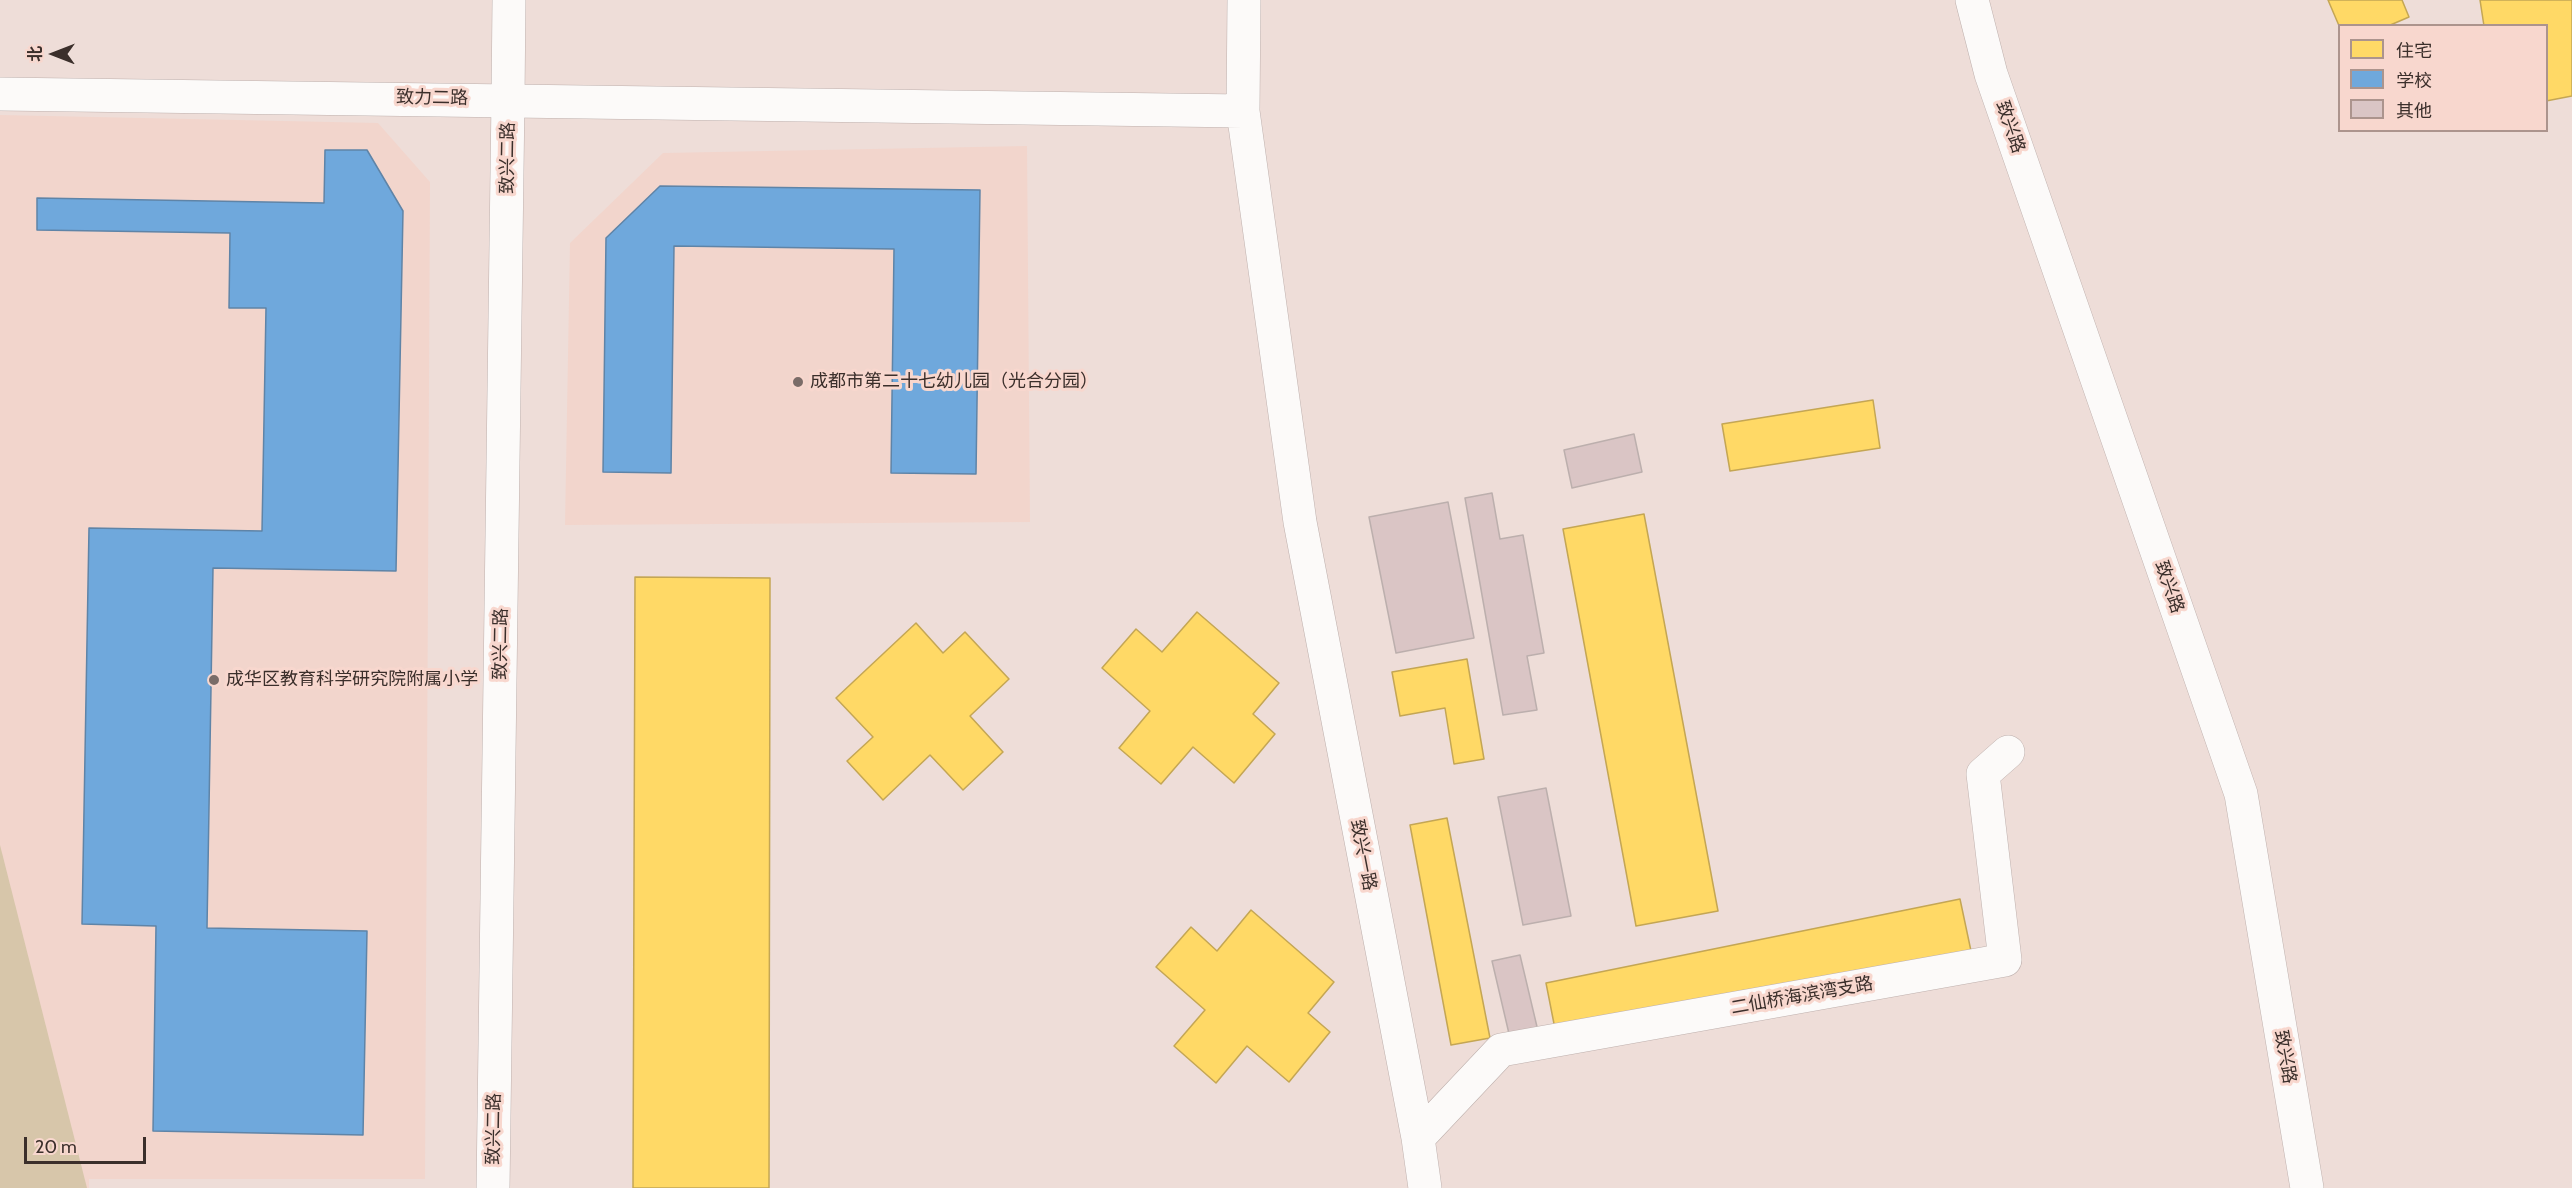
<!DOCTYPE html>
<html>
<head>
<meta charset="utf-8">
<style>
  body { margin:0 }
  #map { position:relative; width:2572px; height:1188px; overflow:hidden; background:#eeddd8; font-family:Cabin,"Noto Sans SC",sans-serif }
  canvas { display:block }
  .legend { position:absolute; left:2338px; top:24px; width:210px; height:108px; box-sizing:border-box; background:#f8d7ce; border:2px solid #ac948d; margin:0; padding:8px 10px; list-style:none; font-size:18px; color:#3b2f2b }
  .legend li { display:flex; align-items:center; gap:12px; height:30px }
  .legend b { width:30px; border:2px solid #ac948d }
  .north { position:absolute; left:24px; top:24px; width:60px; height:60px; -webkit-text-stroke:4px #f8d7ce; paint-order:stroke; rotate:270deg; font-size:16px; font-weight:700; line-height:24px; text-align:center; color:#3b2f2b }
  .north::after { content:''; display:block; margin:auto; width:21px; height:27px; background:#3b2f2b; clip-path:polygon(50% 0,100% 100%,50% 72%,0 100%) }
  .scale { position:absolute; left:24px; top:1137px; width:122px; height:27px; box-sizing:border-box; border:3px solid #3b2f2b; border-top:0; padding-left:8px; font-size:18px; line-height:21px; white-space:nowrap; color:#3b2f2b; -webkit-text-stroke:4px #f8d7ce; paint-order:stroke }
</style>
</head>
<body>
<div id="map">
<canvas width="2572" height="1188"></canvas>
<ul class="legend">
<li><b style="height:16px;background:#ffd966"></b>住宅</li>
<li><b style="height:16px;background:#6fa8dc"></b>学校</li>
<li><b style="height:16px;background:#dac5c5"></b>其他</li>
</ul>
<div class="north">北</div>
<div class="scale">20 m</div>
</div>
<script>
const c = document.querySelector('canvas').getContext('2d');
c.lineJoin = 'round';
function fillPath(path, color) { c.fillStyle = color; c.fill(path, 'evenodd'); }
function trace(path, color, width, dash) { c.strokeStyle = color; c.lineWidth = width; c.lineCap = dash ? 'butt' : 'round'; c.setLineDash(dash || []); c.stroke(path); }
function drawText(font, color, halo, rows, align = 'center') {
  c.font = font + ' Cabin,"Noto Sans SC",sans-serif'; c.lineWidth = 6; c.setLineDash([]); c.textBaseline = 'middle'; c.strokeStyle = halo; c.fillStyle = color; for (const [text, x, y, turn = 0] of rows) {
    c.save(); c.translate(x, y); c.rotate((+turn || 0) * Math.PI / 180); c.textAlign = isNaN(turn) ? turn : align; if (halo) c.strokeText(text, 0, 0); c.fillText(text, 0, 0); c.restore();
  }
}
const built = new Path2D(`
  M0,115L378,123L430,182L425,1179H89V1188H0Z
  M1027,146L1030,522L565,525L570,243L663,153Z`);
const green = new Path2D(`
  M0,845L87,1188H0Z`);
const homes = new Path2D(`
  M2328,0H2402L2409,17L2388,26H2340V28Z
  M2480,0H2572V96L2546,101V26H2484Z
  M1873,400L1880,448L1730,471L1722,424Z
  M1644,514L1718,911L1636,926L1563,529Z
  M635,577L770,578L769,1188H633Z
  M1197,612L1279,683L1253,714L1275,734L1234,783L1193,747L1161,784L1119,748L1150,711L1102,668L1136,629L1162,652Z
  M916,623L943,653L965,632L1009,679L970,716L1003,752L963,790L930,755L883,800L847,761L873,737L836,698Z
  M1467,659L1484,759L1454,764L1445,708L1400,716L1392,672Z
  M1447,818L1490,1038L1451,1045L1410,825Z
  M1960,899L1971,951L1556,1034L1546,983Z
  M1251,910L1334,982L1308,1013L1330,1032L1289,1082L1247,1046L1216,1083L1174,1046L1205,1010L1156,967L1191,927L1217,951Z`);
const schools = new Path2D(`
  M325,150H367L403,211L396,571L213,568L207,928L367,931L363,1135L153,1131L156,926L82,924L89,528L262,531L266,308H229L230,233L37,230V198L324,203Z
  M660,186L980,190L976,474L891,473L894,249L674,246L671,473L603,472L606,238Z`);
const building = new Path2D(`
  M1634,434L1642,472L1572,488L1564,450Z
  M1492,493L1500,539L1523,535L1544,653L1527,656L1537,710L1503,715L1465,498Z
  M1448,502L1474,638L1396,653L1369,517Z
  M1546,788L1571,916L1523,925L1498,797Z
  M1520,955L1538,1031L1510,1038L1492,961Z`);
const street = new Path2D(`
  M1244,0L1243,111L1300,522L1418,1138L1425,1188
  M0,94C414,98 829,107 1243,111
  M508,99L509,0
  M1418,1138L1501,1050L2005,960L1983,774L2008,752`);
const secondary = new Path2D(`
  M1972,0L1991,74L2241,794L2307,1188
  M493,1188L508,99`);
const markers = [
  [798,382,6,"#7a6c68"],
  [214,680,6,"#7a6c68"]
];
const streetNames = [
  ["致力二路",432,98,1],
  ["致兴路",2010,127,71],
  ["致兴二路",508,158,-89],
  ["致兴路",2169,587,71],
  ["致兴二路",501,644,-89],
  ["致兴一路",1363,855,79],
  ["二仙桥海滨湾支路",1802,996,-10],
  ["致兴路",2285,1057,80],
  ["致兴二路",494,1129,-89]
];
const poiNames = [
  ["成都市第二十七幼儿园（光合分园）",810,382],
  ["成华区教育科学研究院附属小学",226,680]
];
fillPath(built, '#f2d5cc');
fillPath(green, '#d7c6aa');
fillPath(homes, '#ffd966');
trace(homes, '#c4a654', 1.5);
fillPath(schools, '#6fa8dc');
trace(schools, '#5f84a7', 1.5);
fillPath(building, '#dac5c5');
trace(building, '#bcafad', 1.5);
trace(street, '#beb0ad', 34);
trace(secondary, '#beb0ad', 34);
trace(street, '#fcfaf9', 33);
trace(secondary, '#fcfaf9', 33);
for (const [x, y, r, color] of markers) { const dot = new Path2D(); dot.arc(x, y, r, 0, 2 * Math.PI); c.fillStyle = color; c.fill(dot); trace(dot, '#f8d7ce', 2); }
drawText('18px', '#3b2f2b', '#f8d7ce', streetNames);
drawText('18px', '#3b2f2b', '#f8d7ce', poiNames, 'left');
</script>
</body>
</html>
